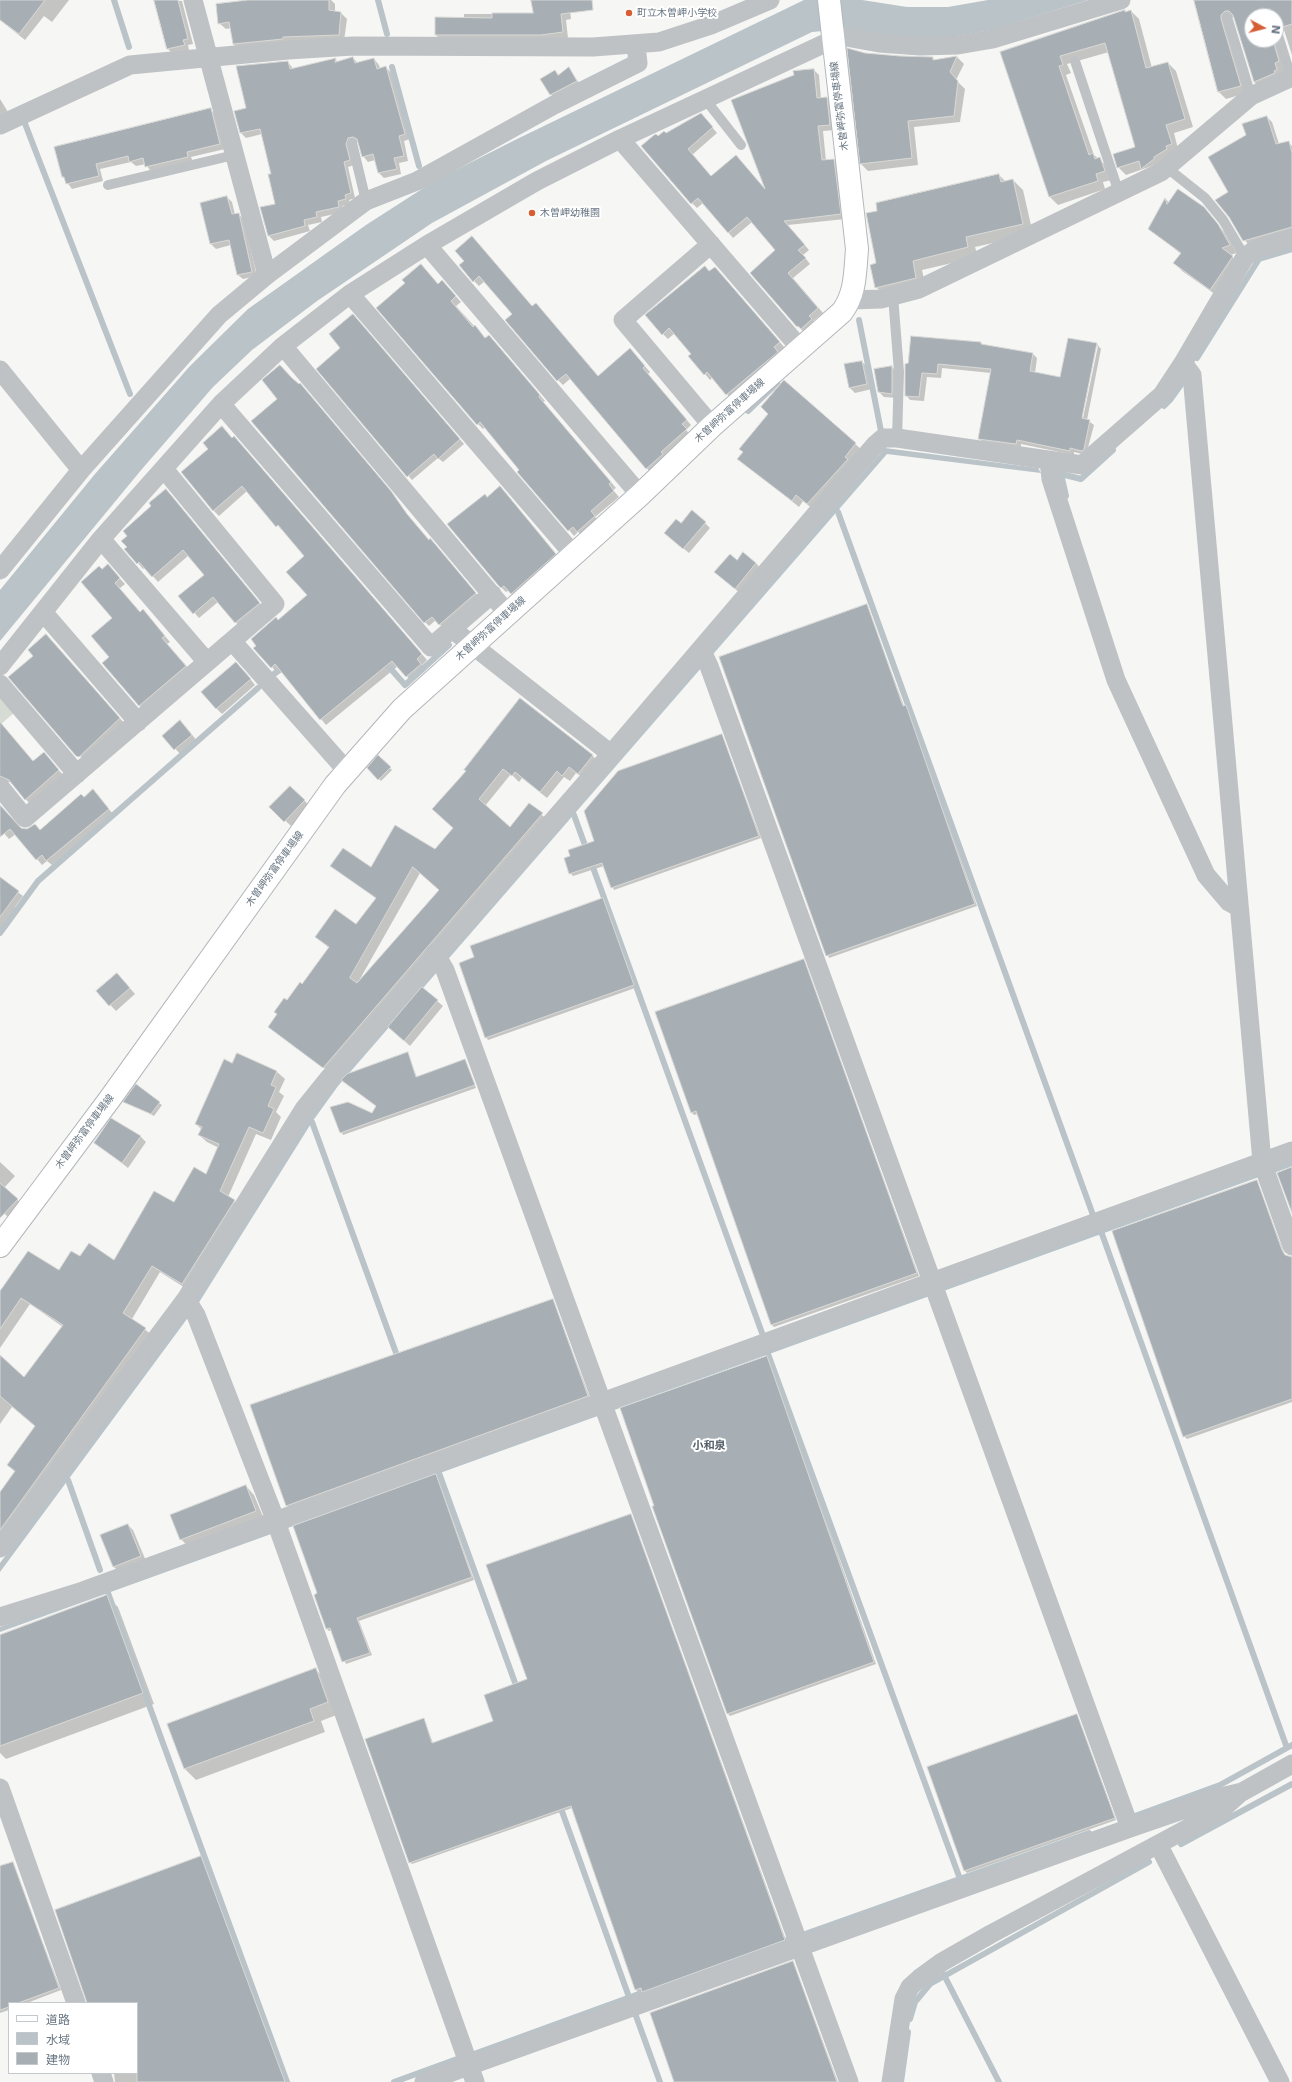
<!DOCTYPE html>
<html>
<head>
<meta charset="utf-8">
<style>
  body { margin:0 }
  #map { position:relative; width:1292px; height:2082px; overflow:hidden; background:#f6f6f4; font-family:"DejaVu Sans","Noto Sans JP",sans-serif }
  canvas { display:block }
  .legend { position:absolute; left:8px; top:2002px; width:130px; height:72px; box-sizing:border-box; background:#fff; border:1px solid #c3c8cd; margin:0; padding:5px 7px; list-style:none; font-size:12px; color:#687682 }
  .legend li { display:flex; align-items:center; gap:8px; height:20px }
  .legend b { width:20px; border:1px solid #c3c8cd }
  .north { position:absolute; left:1244px; top:8px; width:40px; height:40px; box-sizing:border-box; background:#fff; border:1px solid #c3c8cd; border-radius:50%; rotate:97deg; font-size:11px; font-weight:700; line-height:16px; text-align:center; color:#687682 }
  .north::after { content:''; display:block; margin:auto; width:14px; height:18px; background:#d55e35; clip-path:polygon(50% 0,100% 100%,50% 72%,0 100%) }
</style>
</head>
<body>
<div id="map">
<canvas width="1292" height="2082"></canvas>
<ul class="legend">
<li><b style="height:5px;background:#fff"></b>道路</li>
<li><b style="height:11px;background:#b9c3c8"></b>水域</li>
<li><b style="height:11px;background:#a8afb4"></b>建物</li>
</ul>
<div class="north">N</div>
</div>
<script>
const c = document.querySelector('canvas').getContext('2d');
c.lineJoin = 'round';
function fillPath(path, color) { c.fillStyle = color; c.fill(path, 'evenodd'); }
function trace(path, color, width, dash) { c.strokeStyle = color; c.lineWidth = width; c.lineCap = dash ? 'butt' : 'round'; c.setLineDash(dash || []); c.stroke(path); }
function drawText(font, color, halo, rows, align = 'center') {
  c.font = font + ' "DejaVu Sans","Noto Sans JP",sans-serif'; c.lineWidth = 4; c.setLineDash([]); c.textBaseline = 'middle'; c.strokeStyle = halo; c.fillStyle = color; for (const [text, x, y, turn = 0] of rows) {
    c.save(); c.translate(x, y); c.rotate((+turn || 0) * Math.PI / 180); c.textAlign = isNaN(turn) ? turn : align; if (halo) c.strokeText(text, 0, 0); c.fillText(text, 0, 0); c.restore();
  }
}
const green = new Path2D(`
  M0,696L15,712L0,725Z`);
const water = new Path2D(`
  M804,0H862L907,7H948L988,0H1088L992,30L957,36L920,38L879,35L846,29L812,32L546,161L432,223L317,301L252,350L213,387L142,469L0,641V590L95,474L190,366L248,309L366,225L436,180L515,140Z
  M885,448L1038,468L1041,473L887,454L338,1086L312,1122L198,1304L0,1572V1563L183,1315L309,1116L334,1082Z
  M1258,1173L1259,1177L0,1632V1627Z`);
const shadow = new Path2D(`
  M0,0H69L52,22L44,16L25,40L0,20Z
  M160,0L182,1L193,44L188,45L189,50L173,54L168,49L156,1Z
  M255,0H331L335,4V12L341,13L347,19L344,41L240,50L233,44L231,28L226,29L219,23Z
  M532,0H569L571,19L566,20L568,38L442,41L436,35L464,18V14H534Z
  M1195,0H1292V55L1284,30L1278,31L1288,77L1261,88L1254,82L1235,18L1233,17L1229,20L1247,93L1226,99L1219,92ZM1252,16H1276V40H1252Z
  M1125,11H1131L1139,19L1152,68L1168,63L1176,71L1193,127L1174,133L1179,153L1175,158L1126,175L1118,167L1136,148L1109,52L1067,64L1071,73L1066,75L1094,155L1108,167L1112,180L1103,182L1105,189L1058,205L1050,197L1002,52Z
  M865,54L900,57L932,58L935,61L957,57L964,64L956,80L965,89L960,122L914,127L918,165L868,171L861,164Z
  M353,58L358,63L374,59L379,65L380,69L386,67L391,73L410,139L404,141L408,161L399,163L401,174L384,178L379,173L375,160L368,162L363,156L359,142L353,143L354,165L348,167L355,198L349,200L351,204L342,206L344,212L321,217L322,222L308,225L310,231L274,241L269,236L261,208L277,205L262,134L246,138L241,133L236,112L247,109L288,62L294,70L335,59L338,62Z
  M569,69L582,87L556,100L551,94L555,72L558,75Z
  M814,70L819,75L821,99L827,98L832,103L835,130L823,131L826,161L834,160L839,165L845,219L788,225L809,250L803,255L810,264L793,278L823,313L813,321L816,325L807,334L798,327L751,273L777,250L752,222L733,238L703,203L697,208L692,203L643,146L658,138L706,120L717,133L692,155L711,177L766,192Z
  M0,99L8,112L0,116Z
  M210,109L216,115L225,149L191,157L193,162L151,172L146,164L136,166L131,162L100,169L103,181L72,189L63,177Z
  M1267,117L1272,122L1279,144L1288,142L1292,146V233L1249,246L1229,216L1230,193L1247,136Z
  M999,175L1006,182L1013,180L1023,190L1033,234L975,247L978,257L922,270L926,288L886,297L876,287L878,264Z
  M227,197L232,202L235,215L239,214L243,219L257,276L243,279L238,275L231,245L216,249L211,244Z
  M1166,199L1169,203L1203,207L1225,233L1237,253L1230,255L1240,264L1219,297L1182,271L1175,263L1181,254L1149,228Z
  M466,261L532,307L598,377L635,355L650,372L648,374L691,425L686,430L691,435L651,473L571,378L563,385L558,380L513,314L485,281L479,286L474,281Z
  M710,272L720,274L785,348L778,353L782,358L732,400L713,377L710,380L705,374L689,356L692,354L675,333L668,339L663,334Z
  M438,285L447,286L461,302L456,306L486,339L494,341L545,401L543,402L616,488L613,490L619,497L595,517L600,522L583,536L578,532L574,536L569,530L485,427L483,429L478,424Z
  M357,319L464,444L443,462L438,458L412,480L318,369L342,348Z
  M1069,339L1097,344L1101,349L1087,420L1094,425L1086,455L1074,452V455L1021,444V448L983,443L979,438L991,373L942,368L941,378L927,377L924,401L910,400L906,395V365L981,343L983,345L1033,354L1037,358L1035,373L1061,378ZM1096,346H1098L1082,423H1080Z
  M862,362L868,367L872,389L855,393L849,387L845,365Z
  M892,367L897,372V398L884,397L879,392Z
  M784,382L862,450L814,510L803,501L799,507L739,459L744,453L740,449L769,414Z
  M232,438L239,443L427,660L422,665L426,670L412,682L398,666L326,725L281,670L277,673L272,667L279,621L308,595L306,557L247,491L219,516L213,510Z
  M505,492L560,559L517,598L509,590L506,592L499,585L488,498Z
  M172,496L264,609L241,628L218,602L199,618L180,596L205,575L189,555L158,582L145,567L143,569L138,563Z
  M705,523L710,528L689,553L671,538L682,525Z
  M429,541L434,544L480,598L444,629L436,620L429,626L425,622Z
  M737,561L756,563L761,569L741,594L721,577Z
  M102,570L113,571L125,584L119,589L140,613L148,616L170,642L167,644L191,671L145,711L139,705L110,657L113,618Z
  M867,606L904,706L908,708L977,906L829,958L720,658Z
  M51,641L125,724L82,761L80,758L83,759L84,758L77,755Z
  M242,669L255,685L222,714L216,708Z
  M186,727L197,741L181,755L164,736Z
  M0,735L34,762L49,759L64,776L31,805L10,782L0,783Z
  M722,736L761,838L614,890L604,866L573,876L570,873L596,842Z
  M592,755L598,762L585,779L576,773L570,781L564,777L547,798L522,778L519,782L511,774L485,806L510,829L529,804L549,821L331,1073L269,1027L287,1001L302,986L329,948L316,937L356,926L377,899L332,866L371,868L435,850L454,828L467,771ZM420,873L440,890L360,980V979Z
  M378,756L392,770L381,781L368,768Z
  M290,787L310,806L291,826L271,807Z
  M98,796L113,814L52,865L47,861L42,865L16,834L9,839L3,832L0,834V805L18,827L27,830L35,825L41,831Z
  M0,879L23,896L15,907L17,909L0,935Z
  M603,899L635,988L488,1040L486,1037Z
  M803,960L919,1276L774,1327L772,1325L698,1114L694,1115L692,1113Z
  M122,979L135,994L116,1011L97,991Z
  M423,989L443,1006L410,1046L389,1027Z
  M237,1054L277,1072L285,1079L279,1092L284,1096L276,1112L281,1117L271,1140L256,1134L228,1197L242,1208L190,1291L160,1272L132,1319L153,1336L0,1547V1494L15,1472L8,1465L35,1426L12,1407L0,1424V1357L25,1379L63,1327L30,1304L0,1348V1293L59,1272L80,1258L114,1262L207,1176L219,1148L207,1142L199,1135L202,1130L196,1124Z
  M407,1054L417,1077L465,1060L476,1088L343,1135L331,1108L373,1114Z
  M125,1101L159,1103L162,1105L154,1116Z
  M111,1120L141,1137L146,1142L128,1168L95,1142Z
  M0,1162L15,1176L4,1188L22,1204L9,1218L0,1209Z
  M1257,1181L1284,1253L1286,1256L1292,1257V1402L1187,1439L1184,1436Z
  M553,1300L590,1398L289,1507L286,1505Z
  M767,1357L770,1360L876,1664L730,1716L728,1714L655,1506Z
  M436,1475L438,1478L474,1580L359,1621L372,1655L346,1664L332,1630L329,1631L327,1629L318,1594Z
  M246,1486L254,1495L264,1519L189,1548L181,1539Z
  M631,1515L787,1943L646,1994L643,1991L638,1992L636,1990L572,1808L412,1864L410,1862L424,1719L433,1743L494,1722L529,1680Z
  M128,1525L133,1530L146,1561L119,1572L113,1566Z
  M106,1596L118,1607L154,1704L6,1759L0,1753V1636Z
  M315,1669L327,1680L339,1714L321,1721L325,1732L196,1780L185,1769L168,1724Z
  M1077,1715L1116,1820L967,1873L964,1870Z
  M200,1857L286,2082H115L114,2073H137V2003H87V1999Z
  M12,1863L61,1990L27,2003H9V2010L0,2013V1867Z
  M793,1962L838,2082H675Z`);
const stream = new Path2D(`
  M114,0L129,47
  M378,0L387,34
  M392,67L419,166
  M27,119L24,121L34,147L130,394
  M859,320L881,431
  M1197,358L1259,259L1292,249
  M1164,406L1170,400L1183,382
  M748,411L777,383
  M1066,496L1061,474L1081,479L1113,450
  M838,512L1093,1215
  M383,660L405,685L449,645
  M274,674L286,665
  M574,815L762,1333
  M0,933L38,881L258,688
  M312,1122L399,1361
  M1273,1170L1292,1163
  M1102,1234L1287,1748
  M768,1354L960,1879
  M439,1473L518,1691
  M68,1480L100,1570
  M108,1593L287,2082
  M559,1803L629,1997
  M1135,1816L1220,1785L1292,1745
  M1181,1844L1292,1784
  M805,1934L1089,1833
  M944,1975L999,2082
  M636,2016L660,2082
  M910,2019L915,2002L930,1984L1149,1862
  M474,2054L787,1940
  M394,2082L457,2059
  M901,2082L908,2032`);
const building = new Path2D(`
  M0,0H45L19,34L0,20Z
  M154,0H178L188,39L183,40L185,45L167,49Z
  M248,0H329V10L341,12L339,35L283,37V39L233,44L229,22L218,24L216,4Z
  M531,0H592L593,10L561,14L563,32L541,35H435V17L492,18V13H533Z
  M1194,0H1292V24L1282,27L1276,23V16H1252V40H1273L1279,61L1275,63L1277,70L1274,71L1275,73L1254,82L1233,15L1229,11H1225L1221,15V19L1241,86L1218,92Z
  M1125,10V12L1131,10L1146,68L1168,62L1185,119L1166,125L1172,144L1166,146L1167,149L1154,157V159L1141,169L1139,161L1117,168L1113,154L1135,147L1105,43L1060,56L1063,65L1059,66L1089,155L1093,153L1095,159L1100,157L1105,171L1096,174L1098,181L1049,197L1000,52Z
  M847,48L865,53L900,56L933,57V60L957,56L950,72L958,81L954,116L908,121L912,158L860,164Z
  M353,57L355,63L374,58L377,69L386,66L405,134L399,136L404,156L394,158L397,169L378,173L373,154L362,157L357,139L353,137L348,138L346,144L350,160L344,162L351,193L345,195L346,199L338,201L339,207L316,212L317,217L304,220L305,226L268,236L260,207L275,204L268,174H271L260,129L240,133L234,111L246,108L236,66L288,61L290,69L336,58L335,62Z
  M569,67L577,81L550,95L540,79L555,70L558,75Z
  M814,69L817,98L827,97L830,125L818,126L822,160L834,159L841,214L784,221L805,245L798,250L806,258L788,273L818,308L809,316L812,319L801,329L798,326L797,327L750,273L775,250L747,217L728,233L698,198L691,204L641,146L654,135L656,134L658,136L664,131L666,133L701,113L713,127L688,149L711,176L736,155L765,189L731,100L794,75L793,71Z
  M211,108L220,144L187,152L188,157L145,167L143,158L129,162L128,156L96,164L99,176L66,184L64,177H62L54,147Z
  M1267,116L1276,144L1289,141L1292,153V227L1243,241L1229,217L1215,200L1228,192L1208,157L1246,135L1242,124Z
  M999,174L1001,182L1013,179L1023,224L966,237L968,247L913,261L916,278L875,288L870,265L876,263L866,213L877,211L876,203Z
  M1178,189L1204,207L1218,224L1230,245L1222,248L1233,256L1210,290L1173,263L1181,253L1148,229L1165,198L1167,204Z
  M227,196L232,214L239,213L252,272L237,275L229,240L210,244L200,203Z
  M472,236L532,306L536,303L598,376L630,348L645,366L643,368L687,420L682,424L687,429L661,452L663,454L646,469L566,374L557,381L505,320L512,314L479,276L473,282L459,265L464,261L455,251Z
  M421,264L438,284L442,280L456,296L451,301L473,327L475,325L485,338L489,335L540,395L539,397L611,482L609,484L614,491L591,511L595,516L577,532L573,527L568,531L517,472L519,470L480,422L477,425L376,308L405,283L402,280Z
  M705,266L709,271L715,267L780,342L774,347L778,352L726,395L707,372L704,375L688,356L691,354L669,328L662,335L645,315Z
  M353,314L460,439L438,459L434,454L407,477L316,369L340,348L329,334Z
  M911,336L981,342V344L1033,353L1030,371L1060,377L1068,338L1097,343L1082,418L1090,420L1084,449L1082,451L1070,448V451L1017,440L1016,444L978,439L991,369L938,364L937,374L922,373L919,397L905,396V364L908,363Z
  M862,361L867,384L849,388L844,364Z
  M280,365L292,378L299,384L300,383L391,491L407,514L429,540L430,538L476,593L439,625L432,617L424,623L251,421L277,399L262,380Z
  M892,366V394L878,392L874,369Z
  M784,380L856,443L845,457L848,459L807,504L796,495L792,501L737,459L743,452L739,449L768,414L761,407Z
  M222,426L232,438L234,436L422,654L417,659L421,664L406,677L392,661L320,720L275,664L271,668L253,648L256,646L251,639L276,617L278,620L307,595L286,572L304,556L278,525L276,527L242,486L213,511L181,472L208,449L203,443Z
  M500,486L556,554L511,594L504,586L501,588L498,585L447,524L485,494L487,497Z
  M166,489L260,603L235,623L213,597L193,614L178,596L204,575L183,550L152,577L139,562L137,564L124,549L127,547L121,541L127,536L123,531L151,506L149,503Z
  M692,510L706,522L683,549L664,533L676,519L681,523Z
  M743,552L756,563L735,589L714,572L730,554L737,560Z
  M108,564L120,578L115,583L140,612L143,609L165,636L162,638L186,666L139,706L102,663L109,657L91,636L112,618L81,582L99,566L102,569Z
  M867,604L903,706L906,705L975,904L826,956L719,657Z
  M46,634L120,718L79,757L76,756L8,677L33,656L28,650Z
  M236,662L251,679L216,709L201,692Z
  M520,698L593,755L578,774L569,767L562,776L557,771L540,792L515,772L512,776L503,769L479,799L510,827L529,803L543,813L323,1068L268,1027L277,1014L274,1012L284,998L287,1000L300,982L302,984L329,947L315,937L335,909L356,924L376,898L330,866L343,848L371,867L395,825L435,849L453,828L432,809L466,771L464,770ZM413,867L439,890L357,983L350,978Z
  M180,720L192,735L174,750L162,736Z
  M0,722L33,761L44,752L59,770L25,800L9,780L0,776Z
  M722,734L759,836L611,888L602,863L569,874L564,858L570,856L568,850L594,841L584,811L618,771Z
  M378,755L391,767L378,780L367,768Z
  M290,786L305,800L284,822L269,807Z
  M93,789L109,809L46,861L42,855L36,860L10,829L0,837V805L21,828L27,829L35,824L40,830L81,794L84,797Z
  M0,877L19,891L0,917Z
  M603,898L634,985L485,1038L459,963L474,957L470,946Z
  M804,959L917,1273L771,1325L696,1111L691,1113L655,1012Z
  M117,973L130,988L109,1006L96,991Z
  M422,987L438,1000L404,1041L388,1027Z
  M408,1052L416,1077L465,1059L475,1085L340,1133L330,1107L348,1102L372,1113L376,1106L341,1080L347,1074Z
  M237,1053L277,1071L271,1085L276,1087L268,1106L274,1109L263,1133L249,1127L220,1191L235,1200L182,1284L152,1266L123,1313L146,1328L0,1530V1492L15,1471L7,1465L35,1426L0,1396V1355L24,1377L63,1325L21,1298L0,1329V1291L28,1251L59,1270L71,1251L80,1256L89,1243L114,1260L154,1191L174,1202L194,1167L206,1174L219,1144L198,1135L202,1127L195,1124L224,1059L232,1063Z
  M136,1084L160,1102L151,1114L123,1102Z
  M111,1118L141,1136L122,1163L94,1143Z
  M1292,1167V1213L1277,1173Z
  M1257,1180L1282,1250L1285,1255L1292,1257V1399L1183,1437L1112,1231Z
  M0,1183L18,1199L0,1218Z
  M553,1299L588,1396L286,1506L250,1405Z
  M767,1356L874,1662L727,1714L652,1506H654L620,1408Z
  M436,1474L472,1577L357,1618L370,1653L342,1662L330,1628L326,1629L314,1595L317,1593L293,1526Z
  M246,1485L256,1511L180,1540L170,1515Z
  M631,1514L785,1940L642,1992L641,1988L635,1990L571,1806L409,1863L365,1739L424,1718L432,1743L493,1721L484,1695L527,1679L486,1565Z
  M128,1524L141,1556L113,1567L100,1535Z
  M107,1595L143,1693L0,1746V1635Z
  M316,1668L328,1702L310,1709L314,1721L184,1769L167,1724Z
  M1077,1714L1115,1818L964,1871L927,1767Z
  M201,1856L285,2082H137V2003H87L55,1910Z
  M13,1862L59,1988L18,2003H9V2007L0,2010V1866Z
  M793,1961L837,2082H674L650,2013Z`);
const service = new Path2D(`
  M1227,17L1251,96
  M1276,29L1291,77
  M1075,61L1119,193
  M705,99L741,145
  M352,143L366,201
  M1166,167L1205,198L1223,220L1245,257
  M108,185L234,155
  M893,296L899,372L897,438`);
const minor = new Path2D(`
  M193,0L267,275
  M0,125L130,65L288,50L353,46L593,47L659,42L711,25L770,0
  M620,139L800,348
  M711,244L623,320L712,426
  M427,245L640,495
  M350,294L574,555
  M851,300L881,299L919,289L1161,172L1251,96L1292,77
  M283,346L508,614
  M1183,363L1192,375L1262,1162L1292,1246
  M0,370L81,470
  M221,404L431,647L492,594
  M1049,461L1051,479L1116,680L1206,875L1229,902L1238,907
  M101,539L207,662
  M0,570L81,470L219,315L267,275L366,201L417,181L554,105L638,63L636,45
  M43,612L138,722
  M452,629L611,754
  M232,641L347,771
  M701,649L709,666L1130,1828
  M0,666L101,539L221,404L283,346L350,294L427,245L537,181L620,139L832,40L846,37L879,43L920,46L958,45L993,39L1121,0
  M0,684L77,774
  M0,787L25,818L275,604L164,469
  M435,953L445,970L849,2082
  M186,1299L196,1315L275,1519L475,2082
  M0,1548L186,1299L304,1109L329,1078L611,754L875,445L883,438H897L1082,465L1162,395L1183,363L1245,257L1256,249L1292,238
  M0,1617L83,1591L1292,1151
  M0,1788L76,2003
  M1159,1846L1280,2082
  M101,2073L104,2082
  M424,2082L1130,1828L1217,1798L1242,1792L1292,1764
  M891,2082L904,1999L910,1987L920,1978L942,1962L991,1934L1220,1811L1239,1794`);
const secondary = new Path2D(`
  M0,1246L109,1100L335,785L402,709L640,495L712,426L842,312C856,293 855,272 857,249L829,0`);
const markers = [
  [629,13,4,"#d55e35"],
  [532,213,4,"#d55e35"]
];
const poiNames = [
  ["町立木曽岬小学校",637,13],
  ["木曽岬幼稚園",540,213]
];
const streetNames = [
  ["木曽岬弥富停車場線",840,106,-97],
  ["木曽岬弥富停車場線",730,411,-42],
  ["木曽岬弥富停車場線",491,629,-42],
  ["木曽岬弥富停車場線",275,869,-54],
  ["木曽岬弥富停車場線",85,1132,-53]
];
const neighbourhoodNames = [
  ["小和泉",709,1446]
];
fillPath(green, '#d6dbd3');
fillPath(water, '#b9c3c8');
fillPath(shadow, '#0003');
trace(stream, '#b9c3c8', 6);
fillPath(building, '#a8afb4');
trace(building, '#d8d8d6', 1);
trace(secondary, '#b3b7bb', 24);
trace(service, '#bec2c5', 10);
trace(minor, '#bec2c5', 19);
trace(secondary, '#fff', 22);
for (const [x, y, r, color] of markers) { const dot = new Path2D(); dot.arc(x, y, r, 0, 2 * Math.PI); c.fillStyle = color; c.fill(dot); trace(dot, '#fff', 1.5); }
drawText('10px', '#687682', '#fff', poiNames, 'left');
drawText('10px', '#687682', '#fff', streetNames);
drawText('bold 11px', '#555f68', '#fff', neighbourhoodNames);
</script>
</body>
</html>
